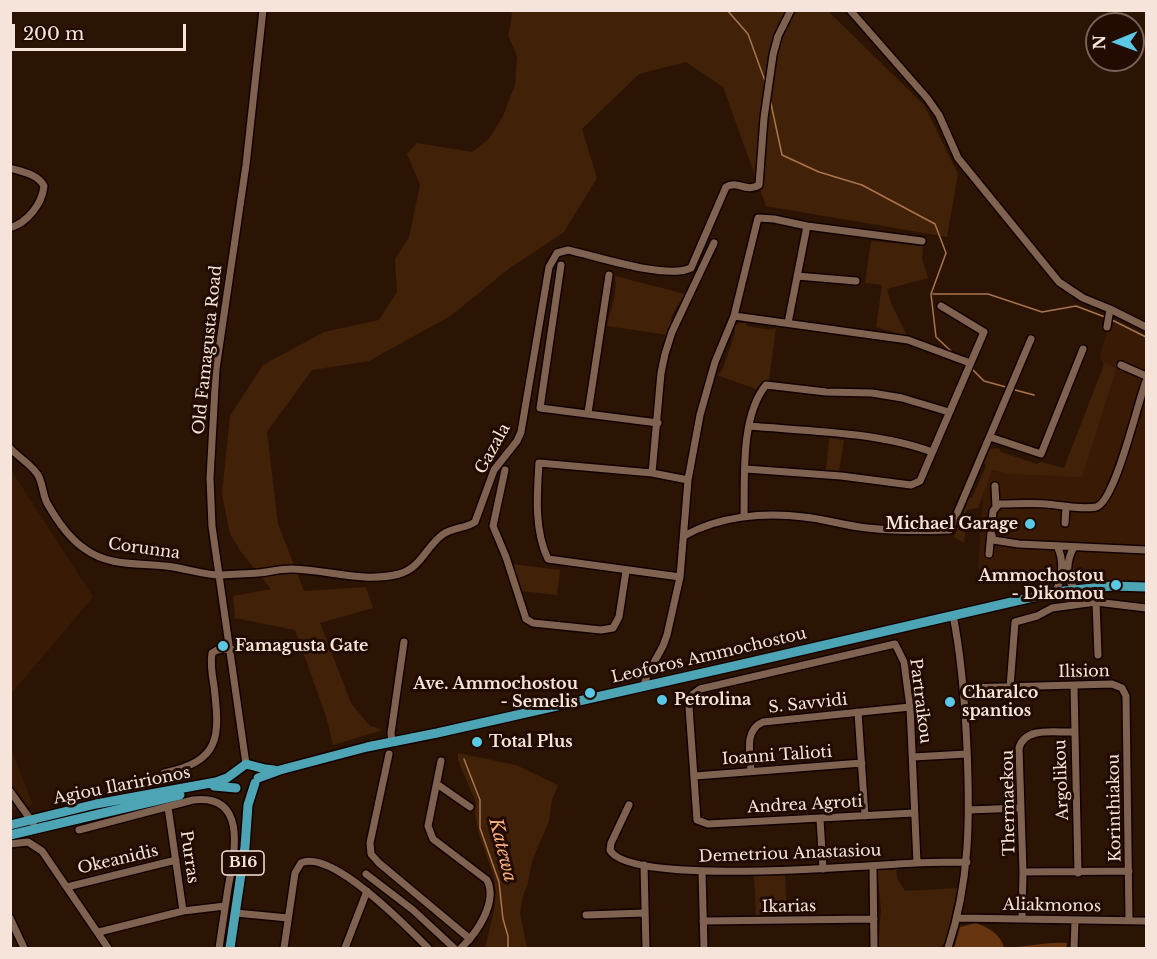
<!DOCTYPE html>
<html>
<head>
<meta charset="utf-8">
<style>
  body { margin:0 }
  #map { position:relative; width:1157px; height:959px; overflow:hidden; background:#2c1404; font-family:"Libre Baskerville",serif }
  canvas { display:block }
  .frame { position:absolute; inset:0; border:12px solid #f6e4da; pointer-events:none }
  .north { position:absolute; left:1085px; top:12px; width:60px; height:60px; box-sizing:border-box; background:#220b00; border:2px solid #776257; border-radius:50%; rotate:269deg; font-size:16px; font-weight:700; line-height:24px; text-align:center; color:#f6e4da }
  .north::after { content:''; display:block; margin:auto; width:21px; height:27px; background:#5bc8e6; clip-path:polygon(50% 0,100% 100%,50% 72%,0 100%) }
  .scale { position:absolute; left:12px; top:24px; width:174px; height:27px; box-sizing:border-box; border:3px solid #f6e4da; border-top:0; padding-left:8px; font-size:18px; line-height:21px; white-space:nowrap; color:#f6e4da; -webkit-text-stroke:4px #220b00; paint-order:stroke }
</style>
</head>
<body>
<div id="map">
<canvas width="1157" height="959"></canvas>
<div class="frame"></div>
<div class="north">N</div>
<div class="scale">200 m</div>
</div>
<script>
const c = document.querySelector('canvas').getContext('2d');
c.lineJoin = 'round';
function fillPath(path, color) { c.fillStyle = color; c.fill(path, 'evenodd'); }
function trace(path, color, width, dash) { c.strokeStyle = color; c.lineWidth = width; c.lineCap = dash ? 'butt' : 'round'; c.setLineDash(dash || []); c.stroke(path); }
function drawText(font, color, halo, rows, align = 'center') {
  c.font = font + ' "Libre Baskerville",serif'; c.lineWidth = 6; c.setLineDash([]); c.textBaseline = 'middle'; c.strokeStyle = halo; c.fillStyle = color; for (const [text, x, y, turn = 0] of rows) {
    c.save(); c.translate(x, y); c.rotate((+turn || 0) * Math.PI / 180); c.textAlign = isNaN(turn) ? turn : align; if (halo) c.strokeText(text, 0, 0); c.fillText(text, 0, 0); c.restore();
  }
}
const built = new Path2D(`
  M1110,322L1146,335V583L1037,598V574H980L978,565L985,471L1079,475L1108,379L1100,355Z
  M11,470L93,597L11,694H10Z
  M10,746L33,805L11,810H10Z`);
const green = new Path2D(`
  M512,11H828L924,105L958,174L947,237L766,206L723,87L686,62L639,74L582,129L597,178L564,232L507,270L452,315L369,361L312,370L267,432L278,524L304,591L366,587L373,608L320,623L351,703L370,726L383,730L333,745L326,716L295,630L235,618L233,596L271,589L241,552L230,534L222,494L230,416L263,365L324,332L379,320L397,292L395,259L409,237L420,185L407,154L417,143L472,152L488,140L503,116L515,85L517,56L508,35L511,22Z
  M871,241L923,246L922,259L928,278L887,289L891,303L907,336L876,327L882,285L865,283Z
  M615,276L685,294L672,315L668,335L607,326C610,309 618,294 615,276Z
  M739,323H745L747,326L770,330L776,328L769,380L762,383L756,389L717,375L722,371L735,333V326Z
  M1105,362L1116,369L1082,477L1012,474L992,470L978,508L967,510L964,543L954,537L969,498H972L986,466L984,462L990,449L999,448L1001,452L1037,464L1041,462L1064,468Z
  M829,438L844,440L839,472L826,470Z
  M512,564L560,570L557,595L521,591Z
  M458,753L516,765L558,785L552,800L549,821L532,861L528,883L523,896L520,913L527,948H485L494,911L496,892L493,874L479,834L475,814L476,803L458,760Z
  M896,867L897,878L905,891L958,888L945,943L939,948H878L881,910L877,869Z
  M785,874L787,914L756,915L754,876Z`);
const forest = new Path2D(`
  M976,923C989,928 1000,934 1004,947C1025,948 1045,941 1067,943L1066,948H954L960,927Z`);
const stream = new Path2D(`
  M727,10L748,34L765,81
  M770,99L782,155L819,172L862,185L935,224L946,253L931,294L936,337L952,352
  M933,294H988L1042,312L1076,306L1105,317
  M1110,319L1146,337
  M973,370L984,381L1006,387
  M1015,390L1034,395
  M464,759L480,800V828L499,882L503,919L508,936V948`);
const minor = new Path2D(`
  M850,10L927,98L939,115L958,158L1059,282L1083,298L1110,309
  M10,168C22,172 38,174 44,186C42,204 28,222 10,228
  M561,265L540,408L658,423
  M797,276L856,281
  M734,316L908,340L970,363
  M788,323L807,226
  M1107,327L1110,309L1146,327
  M1121,365L1146,376
  M588,413L609,275
  M749,426C807,431 878,432 932,452
  M990,437L1041,454L1083,349
  M10,448C19,458 34,466 39,477C43,486 43,495 47,503C56,519 70,539 85,549C111,568 142,562 173,567C187,569 209,576 222,575C234,574 246,574 258,573C271,572 281,568 294,569C328,570 364,583 399,574C421,568 425,548 442,535C452,527 465,529 475,522L494,470L517,441L521,432L549,267L557,253L568,250C596,256 666,280 691,268L726,187C737,180 747,193 759,185L764,118L773,55L778,36L791,10
  M746,469L841,476L911,485L920,481L984,332L941,306
  M505,470L493,526L506,557L526,619L533,623L601,630L613,628L619,617L626,571
  M652,473L661,373L665,354L672,332L714,243
  M995,486L996,507
  M744,517C745,478 740,417 766,385L826,392L872,393L902,398L949,412
  M1065,523L1066,507
  M992,535L993,540L1019,544L1146,550
  M684,536C719,516 764,512 804,517C825,519 846,526 867,528C894,531 923,531 950,530L1031,339
  M1074,547C1067,559 1064,578 1075,589
  M989,554L993,511L999,504C1014,504 1030,503 1045,504C1061,505 1079,510 1096,507C1115,503 1138,401 1146,381
  M680,577L548,559C534,530 537,494 539,463L652,473L688,480
  M1055,592C1063,579 1064,559 1057,546
  M1096,602L1146,608
  M644,686L647,675L663,646L667,635L680,577L688,480L700,415L715,362L734,316L758,218L774,219L807,226L922,241
  M1074,686L1078,873
  M1010,687L1015,622L1037,616L1052,608L1096,602L1098,655
  M964,688L1112,684L1122,688L1126,696L1129,920
  M858,712L865,816
  M392,742L391,733L404,642
  M389,754L370,843L371,854L379,863L470,939
  M913,757L967,754
  M441,761L428,826L433,839L487,880C498,902 477,933 461,948
  M246,764L212,526L210,478L216,369L246,165L263,10
  M751,771C750,753 744,730 763,722L910,707
  M164,773C221,761 220,737 214,686C212,675 210,664 212,653L217,650L231,649
  M695,776L862,763
  M437,784L470,807
  M10,791L33,823
  M629,805L611,843L610,850C630,887 871,865 916,863C933,862 950,862 967,862
  M168,807L183,911
  M969,810L1021,808
  M914,813L708,824L697,820L689,707L693,694L700,689L895,644L904,662L910,707L917,863
  M820,819L823,869
  M79,830L193,800C249,793 234,855 228,888C225,908 222,928 219,948
  M10,844L28,842L42,851L108,948
  M644,865L646,948
  M873,866L874,948
  M702,872L704,948
  M1023,872L1129,871
  M366,874L413,910L454,948
  M67,887L176,860
  M236,913L288,918
  M586,915L645,913
  M10,918L24,948
  M958,918L1146,921
  M1022,919L1023,872L1019,748C1025,726 1056,733 1074,732
  M703,921L874,919
  M99,932L183,911L225,906
  M284,948L295,873L301,863C332,849 407,927 428,948
  M345,948L367,891
  M948,948C970,881 970,818 967,748C965,703 962,660 953,615
  M1074,948L1075,921`);
const major = new Path2D(`
  M258,778L280,770L367,747L437,733L734,666L1055,592L1112,586L1146,587
  M214,786L236,788
  M10,825L96,804L216,782L227,778L246,764L265,769L274,770
  M10,835L180,795
  M230,948L245,847L248,805L255,783`);
const markers = [
  [1030,524,6,"#5bc8e6"],
  [1116,585,6,"#5bc8e6"],
  [223,646,6,"#5bc8e6"],
  [590,693,6,"#5bc8e6"],
  [662,700,6,"#5bc8e6"],
  [950,702,6,"#5bc8e6"],
  [477,742,6,"#5bc8e6"]
];
const shields = [
  [243,863,42]
];
const shieldNames = [
  ["B16",243,863]
];
const streetNames = [
  ["Old Famagusta Road",208,350,-84],
  ["Gazala",493,449,-61],
  ["Corunna",144,549,8],
  ["Leoforos Ammochostou",709,656,-13],
  ["Ilision",1084,672,-1],
  ["Partraikou",920,701,83],
  ["S. Savvidi",808,704,-6],
  ["Ioanni Talioti",777,756,-4],
  ["Argolikou",1062,780,-92],
  ["Agiou Ilaririonos",122,786,-11],
  ["Thermaekou",1009,803,-91],
  ["Andrea Agroti",805,805,-3],
  ["Korinthiakou",1115,808,-91],
  ["Demetriou Anastasiou",790,854,-2],
  ["Purras",189,857,82],
  ["Okeanidis",118,860,-13],
  ["Aliakmonos",1052,906,1],
  ["Ikarias",789,907,-1]
];
const poiNames = [
  ["Michael Garage",1018,524,"right"],
  ["Ammochostou",1104,576,"right"],
  ["- Dikomou",1104,594,"right"],
  ["Famagusta Gate",235,646],
  ["Ave. Ammochostou",578,684,"right"],
  ["- Semelis",578,702,"right"],
  ["Charalco",962,693],
  ["spantios",962,711],
  ["Petrolina",674,700],
  ["Total Plus",489,742]
];
const waterNames = [
  ["Katewa",502,850,76]
];
fillPath(built, '#391b05');
fillPath(green, '#422109');
fillPath(forest, '#673611');
trace(stream, '#a8754e', 1.5);
trace(minor, '#130100', 10);
trace(major, '#130100', 12);
trace(minor, '#806250', 7);
trace(major, '#4ca4b4', 9);
for (const [x, y, r, color] of markers) { const dot = new Path2D(); dot.arc(x, y, r, 0, 2 * Math.PI); c.fillStyle = color; c.fill(dot); trace(dot, '#220b00', 2); }
for (const [x, y, w] of shields) { const box = new Path2D(); box.roundRect(x - w / 2, y - 12, w, 24, 4.5); c.fillStyle = '#220b00'; c.fill(box); trace(box, '#f6e4da', 1.5); }
drawText('bold 15px', '#f6e4da', null, shieldNames);
drawText('16px', '#f6e4da', '#220b00', streetNames);
drawText('bold 16px', '#f6e4da', '#220b00', poiNames, 'left');
drawText('italic 18px', '#fcb07f', '#220b00', waterNames);
</script>
</body>
</html>
